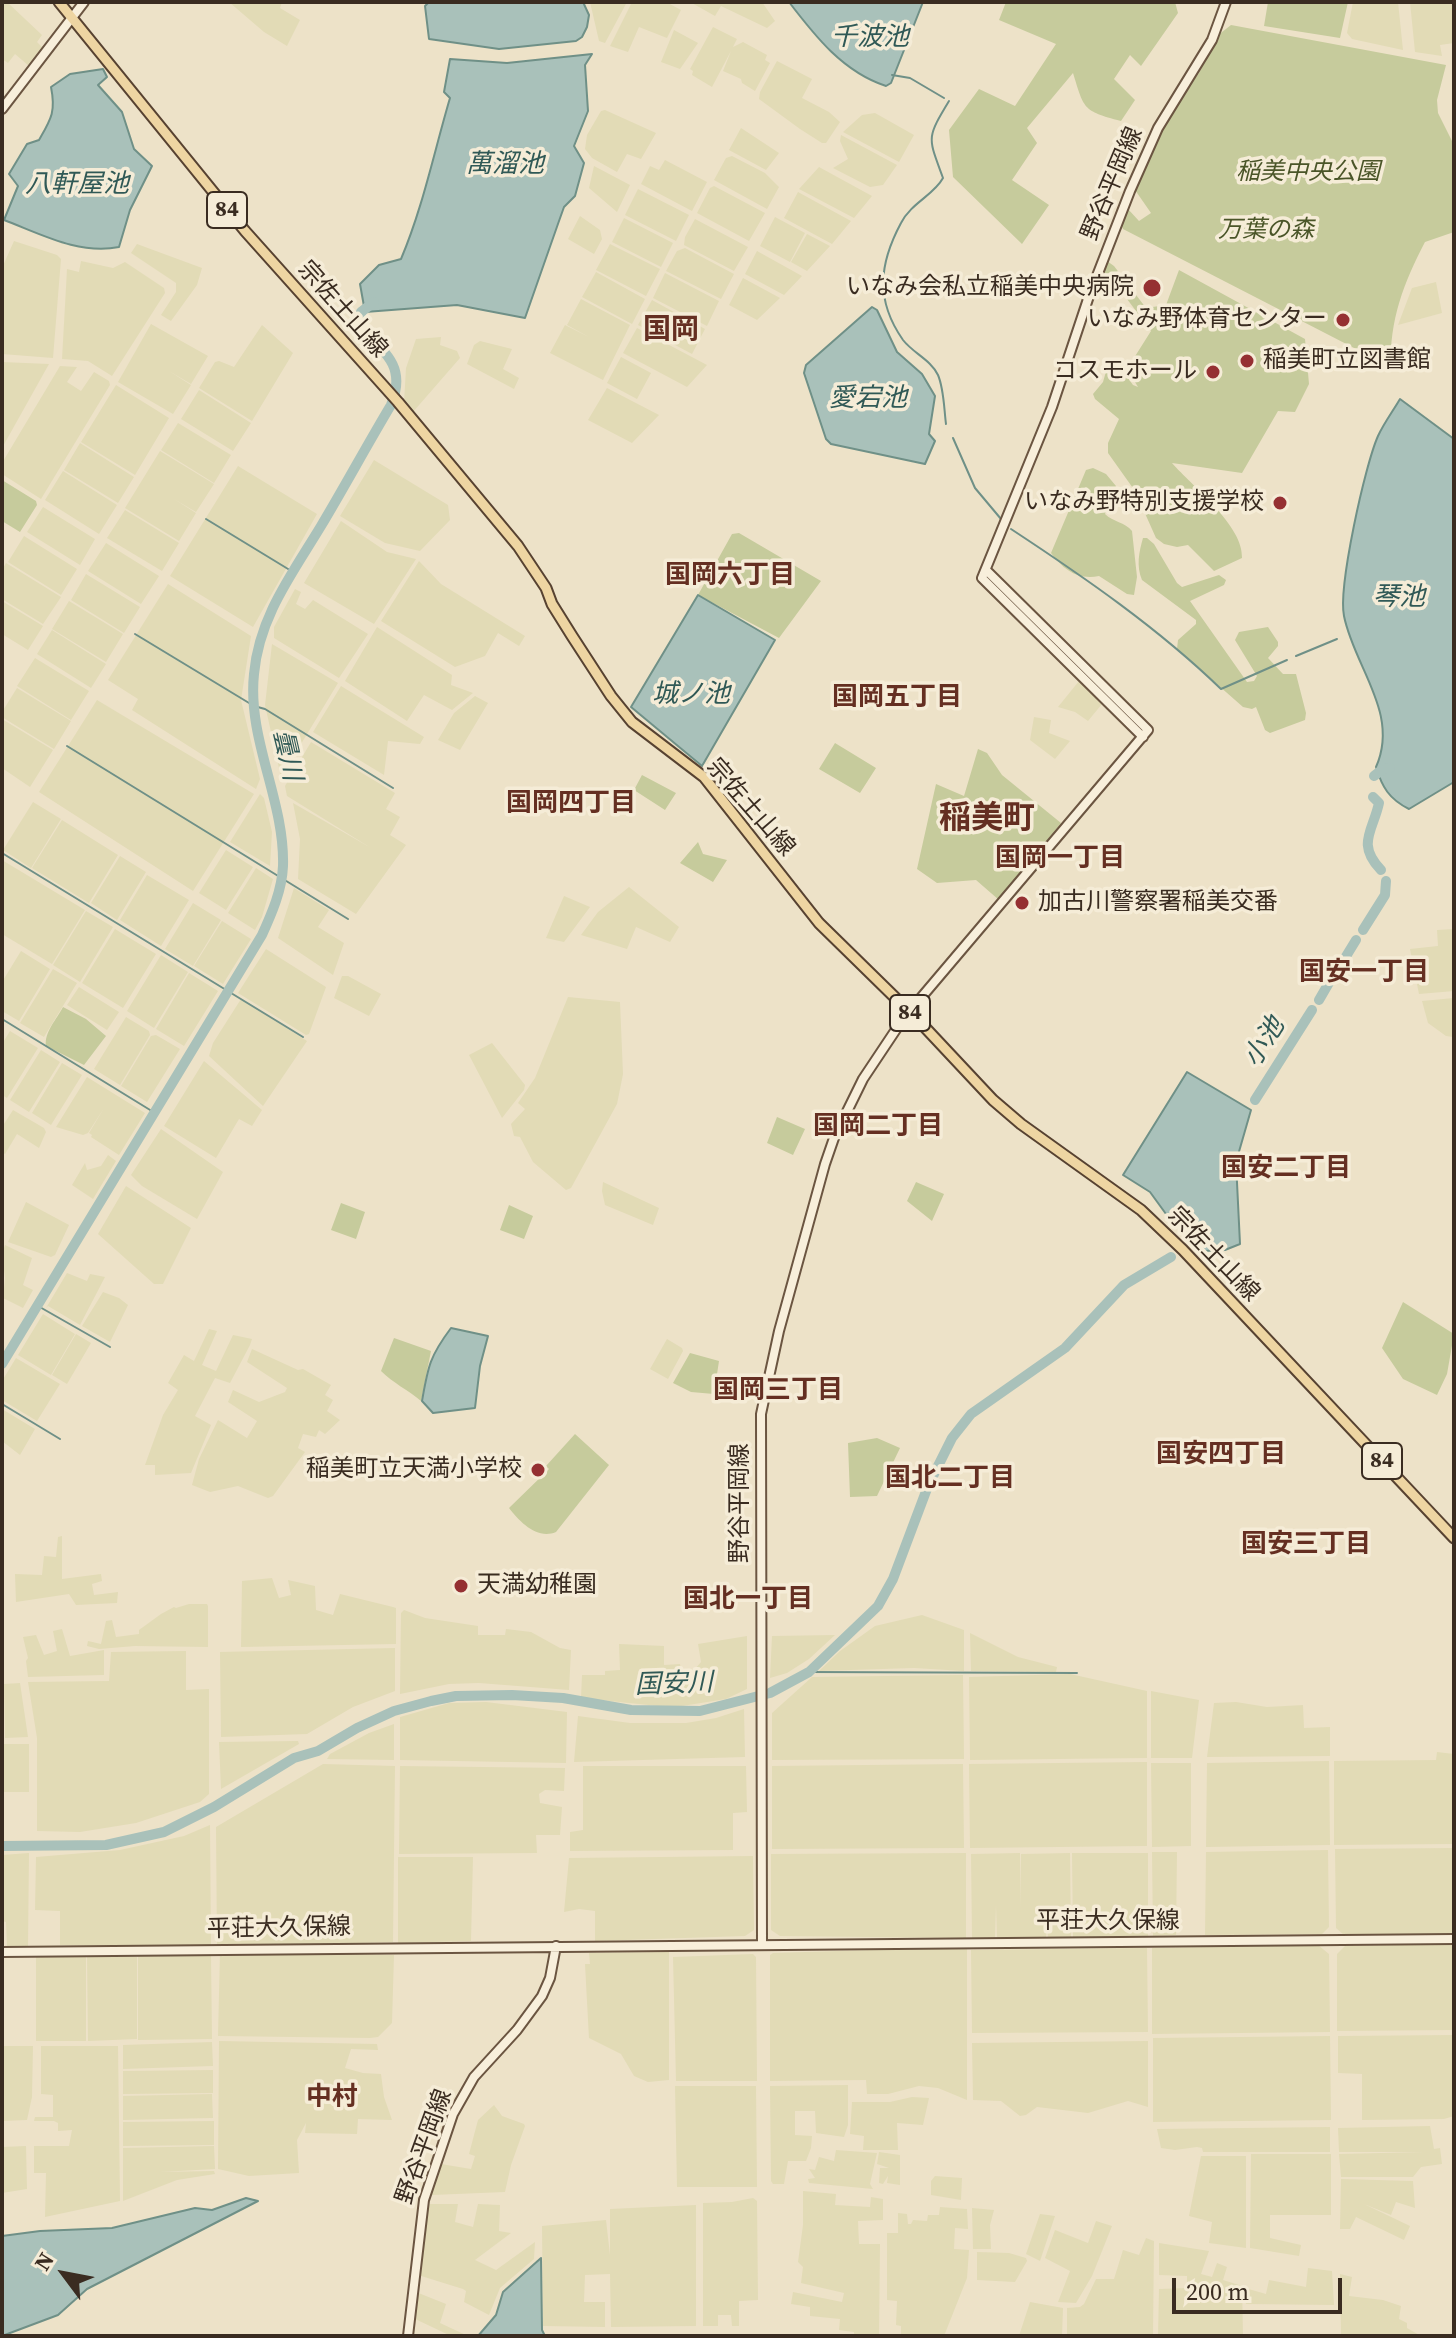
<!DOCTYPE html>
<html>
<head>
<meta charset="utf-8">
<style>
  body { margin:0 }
  #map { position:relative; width:1456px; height:2338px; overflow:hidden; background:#ede2c8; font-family:"Source Serif 4",serif }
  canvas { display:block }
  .frame { position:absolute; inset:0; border:4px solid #3a2c21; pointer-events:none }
  .north { position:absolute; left:24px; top:2234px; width:80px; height:80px; -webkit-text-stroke:6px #f5ecd7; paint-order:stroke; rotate:302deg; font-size:22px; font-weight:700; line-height:32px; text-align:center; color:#3a2c21 }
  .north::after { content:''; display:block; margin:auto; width:28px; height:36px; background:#3a2c21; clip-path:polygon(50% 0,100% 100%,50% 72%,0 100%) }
  .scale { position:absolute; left:1172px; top:2278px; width:170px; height:36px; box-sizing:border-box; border:4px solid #3a2c21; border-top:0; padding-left:10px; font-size:24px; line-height:28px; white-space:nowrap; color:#3a2c21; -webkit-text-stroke:6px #f5ecd7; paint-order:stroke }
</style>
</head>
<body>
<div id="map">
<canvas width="1456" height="2338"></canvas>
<div class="frame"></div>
<div class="north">N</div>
<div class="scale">200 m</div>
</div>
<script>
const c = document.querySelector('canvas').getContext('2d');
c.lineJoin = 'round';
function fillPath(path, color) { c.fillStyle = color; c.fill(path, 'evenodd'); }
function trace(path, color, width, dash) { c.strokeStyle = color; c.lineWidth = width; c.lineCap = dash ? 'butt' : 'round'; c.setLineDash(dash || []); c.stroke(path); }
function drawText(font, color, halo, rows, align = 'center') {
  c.font = font + ' "Source Serif 4","Noto Sans JP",serif'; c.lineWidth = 7; c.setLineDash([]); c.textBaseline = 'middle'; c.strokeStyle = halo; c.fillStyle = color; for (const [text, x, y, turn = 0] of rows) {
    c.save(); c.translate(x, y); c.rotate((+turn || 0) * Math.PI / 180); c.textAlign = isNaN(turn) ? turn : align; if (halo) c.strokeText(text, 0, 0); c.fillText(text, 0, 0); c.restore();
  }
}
const farmland = new Path2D(`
  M2,2H7L42,35L37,42L43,48L29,66L15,54L8,63L2,59Z
  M229,2H282L280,8L300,20L287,46L264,32Z
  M590,2H627L605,43L599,41Z
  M632,2H666L681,10L667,38L639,27L628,52L610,46Z
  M690,2H762L775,21L767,28L721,6L715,16Z
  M1353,2H1398L1403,50L1352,39L1347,33Z
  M1410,2H1454V43L1440,45L1442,56L1415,52Z
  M713,27L737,39L733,47L743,42L767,55L765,60L770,63L755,91L742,83L741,79L723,71L731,51L712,87L692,75L693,71L690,69Z
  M674,30L698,43L680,69L661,62Z
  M777,61L812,79L802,98L829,112L840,122L826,143H822L800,129L759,99L760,92Z
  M605,110L656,133L641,159L627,154L617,172L592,158L585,149L587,135L601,111Z
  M875,113L914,135L899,162L843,132L862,115Z
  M741,128L779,153L766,170L729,150Z
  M841,135L897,165L883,185L870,187L833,168L848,159L840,141Z
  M732,156L765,173L779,187L767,209L714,180L726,158Z
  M665,160L707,182L692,211L641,184L650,166L659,170Z
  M594,166L630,185L617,212L589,188Z
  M819,167L872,196L854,218L799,189Z
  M714,186L765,213L749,241L697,213L710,188Z
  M638,189L689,215L676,241L625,215Z
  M798,192L851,221L832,244L784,218Z
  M580,216L600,230L602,239L594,254L568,239Z
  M775,217L805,233L790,262L760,246Z
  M624,218L673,243L661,267L612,242Z
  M695,219L748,247L734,271L684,245L685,237Z
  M807,234L830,246L807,271L791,262Z
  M14,241L57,255L61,259L53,358L2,354V268Z
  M137,244L202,268L197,285L171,321L161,315L176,292V283L131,253Z
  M610,244L660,269L646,296L596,270Z
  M685,248L734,274L721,299L666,271L677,251Z
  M757,251L802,276L784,295L745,274Z
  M81,261L113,268L125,262L164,288L165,293L112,376L88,361L62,359L67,269L79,272Z
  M596,272L645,299L632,324L582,297Z
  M665,273L719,301L707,326L653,298Z
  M743,278L780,298L757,320L729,305Z
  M1436,282L1442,313L1398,325L1412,288Z
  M581,299L630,325L603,380L550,353L565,325L589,337L567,325Z
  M652,300L705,329L692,354L638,325Z
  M151,324L208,356L191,384L169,371L191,385L173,414L118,382Z
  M262,325L293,353L252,421L199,388L215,362L219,361L234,367Z
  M637,328L707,365L687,387L623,353Z
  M441,337L440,345L457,351L460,358L413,412L404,403L406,368L416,339Z
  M480,341L512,349L503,369L519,378L514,389L467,364L474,345Z
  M621,357L651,373L637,399L607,383Z
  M2,362L49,364L2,448Z
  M60,366L77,367L67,382L81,391L94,372L109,381L110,385L41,499L2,474V463Z
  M116,385L169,418L135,475L81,442Z
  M607,388L659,415L632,443L588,420Z
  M199,390L251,423L233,451L181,419Z
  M178,423L231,455L214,483L161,450Z
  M80,443L134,477L118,503L64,470Z
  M160,451L214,484L196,512L174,499L196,513L179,541L125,508Z
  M374,460L448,505L450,520L420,551L385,543L340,516Z
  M238,466L317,514L253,627L170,576Z
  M63,471L117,505L99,534L45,500Z
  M43,507L95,539L80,565L27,532Z
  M125,510L179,543L162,571L107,538Z
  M341,521L387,552L416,559L374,624L304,583Z
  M24,536L77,569L61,595L8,562Z
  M106,543L159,576L141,604L88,571Z
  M419,561L441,584L525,636L519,646L498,633L485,656L455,667L381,621Z
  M6,563L61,597L43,624L2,599V570Z
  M86,574L140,607L124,633L71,600Z
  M168,584L251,636L241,700L260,779L256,789L132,710L138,699L108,680Z
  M295,589L301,592L296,604L305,609L313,600L368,634L339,678L274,638V627Z
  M2,601L43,626L28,650L2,634Z
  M69,601L123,634L106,662L52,629Z
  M377,627L452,675L451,685L473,693L452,710L424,695L407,721L345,681Z
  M52,630L106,664L91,688L37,654Z
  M272,644L338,683L281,777L265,705Z
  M35,658L89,691L71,720L17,686Z
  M1079,681L1102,704L1088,721L1075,712L1058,707Z
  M341,686L424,737L420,744L388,741L384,775L313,732Z
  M17,688L71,721L54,749L2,717V712Z
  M475,696L488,703L460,750L438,740L454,713Z
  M97,700L254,794L193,891L39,792Z
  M1034,717L1051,720L1049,733L1070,741L1055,759L1030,740Z
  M2,719L53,750L30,787L2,768Z
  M311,742L395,793L386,809L400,817L390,835L406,845L356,914L298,879L300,839L293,803L371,848L287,796L285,786Z
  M260,794L264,798L272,832L270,866L230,842Z
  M33,802L61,819L31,868L3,850Z
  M62,820L118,855L89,903L32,868Z
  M226,850L253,867L226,910L199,893Z
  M120,856L146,872L117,920L91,903Z
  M2,860L85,910L52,964L2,934Z
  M256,868L273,879L262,917L255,930L228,913Z
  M147,875L189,900L161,946L120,920Z
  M629,887L679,927L670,942L636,927L627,949L581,935L598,912Z
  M294,888L329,910L318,927L344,943L333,975L278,938Z
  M564,896L590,907L564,942L546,938Z
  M193,903L221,920L193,966L165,949Z
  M86,911L113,927L80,982L53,965Z
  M222,921L251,939L223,984L194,966Z
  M115,929L156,954L123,1008L82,983Z
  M1454,929V991L1419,994L1410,949L1438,946L1437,930Z
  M266,949L326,987L309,1034L306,1035L238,993Z
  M21,951L50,969L19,1021L2,1011V982Z
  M161,955L188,972L154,1028L127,1011Z
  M53,969L77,983L44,1037L20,1023Z
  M189,973L218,991L184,1046L156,1029Z
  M342,976H348L381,994L369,1016L334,998Z
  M79,987L119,1012L107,1030L67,1005Z
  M568,997L620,1002L623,1074L617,1104L571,1188L566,1190L533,1162L520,1137L514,1136L511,1124L525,1109L518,1103L535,1078Z
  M1454,998V1037H1453L1446,1036L1428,1023L1422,1001Z
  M241,999L307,1041L263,1106L209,1056L213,1043Z
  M126,1017L149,1031L150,1035L120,1085L94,1069Z
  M10,1031L38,1048L7,1098L2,1095V1044Z
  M156,1035L180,1049L147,1102L121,1086L151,1036Z
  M492,1043L525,1085L524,1090L502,1118L469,1055Z
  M41,1050L60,1062L29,1112L10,1100Z
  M204,1061L262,1110L252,1126L239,1119L216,1158L164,1126Z
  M62,1063L82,1075L51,1125L32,1113Z
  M87,1077L145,1113L119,1155L91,1137L92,1135L89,1133L104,1108L88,1133L83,1135L56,1127Z
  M13,1110L44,1128L46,1132L39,1148L17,1134L5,1154L2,1152V1127Z
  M161,1129L223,1172L197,1219L142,1186L131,1175Z
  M108,1155L116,1161L93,1199L72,1185L85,1163L87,1170L101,1166Z
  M603,1182L659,1208L653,1225L605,1205L602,1191Z
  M126,1186L191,1228L163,1284H154L98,1234Z
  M26,1202L69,1225L55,1255L51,1257L8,1242Z
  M5,1245L32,1258L23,1285L33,1290L23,1308L3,1298L5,1278L2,1254Z
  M67,1273L87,1281L90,1274L105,1277L80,1325L48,1306L46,1308Z
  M103,1292L119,1298L128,1305L110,1342L82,1326Z
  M43,1314L75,1334L51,1375L18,1355Z
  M209,1329L217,1331L202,1365L216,1371L233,1335L252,1339L250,1345L230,1383L215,1378L195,1416L211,1425L191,1473L155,1475V1465H145L163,1415L178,1390L168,1383L184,1355L194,1361Z
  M76,1334L91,1343L67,1384L52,1375Z
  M667,1339L682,1348L683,1351L668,1379L650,1369Z
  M252,1349L298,1370L303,1369L331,1385L325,1395L333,1400L327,1411L340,1420L325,1434L319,1430L316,1437L303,1434L298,1448L305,1452L273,1496L268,1498L238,1486L210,1492L192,1485L199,1459L218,1420L247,1438L257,1421L228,1402L233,1390L259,1402L285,1392L287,1388L247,1362Z
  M16,1358L60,1384L37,1421L2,1400V1381Z
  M2,1409L35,1429L20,1455L2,1441Z
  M62,1536V1579L101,1574L102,1581L92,1584L94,1595L118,1592L117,1603L76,1605L69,1594L16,1602L15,1574L42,1575L44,1556L56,1557L58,1537Z
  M272,1578L279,1598L291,1595L288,1580L315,1586L316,1610L333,1615L340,1594L393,1607L396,1608V1644L241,1647L242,1581Z
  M189,1604H207L208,1606V1647L135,1646L99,1649L87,1646L88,1641L101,1644L106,1621L112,1620L116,1637L139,1634V1630L161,1614L174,1607L176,1608Z
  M404,1610L425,1618L478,1626V1635H505L506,1629L531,1632L560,1648L571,1650L569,1690L479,1683L449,1684L400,1694L401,1613Z
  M922,1615L964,1630V1671L914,1668L819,1671L840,1651L875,1626Z
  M62,1629L70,1656L104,1650V1675L28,1677L26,1661L28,1658L23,1637L36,1635L44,1655L57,1651L53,1631Z
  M970,1633L1018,1657L1057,1667L1056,1672L971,1671Z
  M835,1635L809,1659L787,1673L770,1678L772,1636Z
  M747,1636V1689L726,1699L682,1706H658L581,1698L582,1675H605V1671L620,1670L619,1644L664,1646V1665L680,1664L681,1670L695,1669L701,1662L698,1644Z
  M395,1648V1691L353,1707L307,1734L221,1737L220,1652Z
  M186,1651V1690L209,1689V1794L200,1802L136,1823L80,1832L37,1831V1738L28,1682L109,1681L111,1652Z
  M1070,1674L1147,1691V1758L970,1760L969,1677Z
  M963,1675L964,1759L772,1760V1713L812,1677Z
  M20,1683L28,1737L5,1738L4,1684Z
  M1151,1691L1199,1700L1192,1758H1151Z
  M486,1702L567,1712L566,1763L400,1760V1717L449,1703Z
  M1236,1702L1267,1707L1303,1705L1304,1728L1330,1727V1756L1207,1757L1214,1703Z
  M744,1709L745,1757L574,1762L578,1716L630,1723H686L716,1718Z
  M394,1724V1760L327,1759L330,1754L369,1733Z
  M298,1741L299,1744L221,1789L219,1742Z
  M2,1744H29V1792H3L2,1833Z
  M1437,1752L1454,1754V1844L1334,1845V1761L1436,1760Z
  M1329,1761L1330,1845L1206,1847L1207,1763Z
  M1147,1762V1846L970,1848L969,1764Z
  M1151,1763H1191V1846L1152,1847Z
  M323,1764L395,1766L393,1942L217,1947L216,1827Z
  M963,1764L964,1848L772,1849V1766Z
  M400,1766L565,1768L564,1791L545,1790L539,1794L540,1803L562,1807L560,1835H536L537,1853L399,1854Z
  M583,1766H746L747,1812L733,1813V1850L570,1851V1832L583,1830Z
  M210,1825L211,1946L60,1945V1911L35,1910L36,1857L120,1850L184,1836Z
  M1454,1848V1934L1344,1935L1336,1928L1335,1849Z
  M1328,1850L1329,1927L1322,1934L1205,1935L1206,1852Z
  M1152,1852H1177L1176,1935L1153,1936Z
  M29,1853L28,1946L7,1947L6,1922L2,1921V1855Z
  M966,1853V1938L780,1936L771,1930V1854Z
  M1020,1853L1021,1908V1854L1070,1853L1071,1937H1048L1047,1928L1046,1937L997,1938L996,1905L995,1938H972L971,1854Z
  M1072,1853H1148V1936L1073,1937Z
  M753,1856L754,1930L745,1936L595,1941V1911L579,1909L564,1912L569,1858Z
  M398,1857H473L471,1941L398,1943Z
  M1454,1944V2030L1337,2031V1954L1345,1946Z
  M1318,1945L1329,1954L1330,2032L1152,2034V1948Z
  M967,1947V2100L938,2088L919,2086L888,2094H867L866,2080L770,2081V1955L773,1953Z
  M1147,1948L1148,2032L972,2033L971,1950Z
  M220,1952L394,1955L392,2023L378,2037L370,2038L218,2036Z
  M669,1952V2080L648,2082L634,2076L621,2054L589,2038L585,1964H590L589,1953Z
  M138,1954L211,1956L212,2039L138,2040Z
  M753,1954L756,1957L757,2081H676L673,1957Z
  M36,1955H86V2041H36Z
  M87,1955L137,1957V2039L88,2041Z
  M1454,2035V2116L1444,2119L1362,2120V2074L1338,2073V2036Z
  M1330,2036L1331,2120L1153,2122V2038Z
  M219,2041L377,2044L378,2050L351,2049L345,2068L363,2073L381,2074L384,2097L392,2120L358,2119L357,2134L305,2133L306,2123L297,2140L299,2173L249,2176L218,2169Z
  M1148,2041V2107L1128,2101L1088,2113L1037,2107L1026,2115L1020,2116L1001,2101L973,2100L972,2043Z
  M212,2042L213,2066L123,2069V2045Z
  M2,2046H33L32,2097L27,2120L2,2121Z
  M41,2046H118L120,2201L45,2217L46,2173H34V2146H69L72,2130L58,2131V2123L54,2121H34L35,2117H53V2095L41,2094Z
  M213,2070V2093L123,2094V2071Z
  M848,2085V2125L844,2137L816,2133L815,2111H795V2135L812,2136L811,2148L806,2161H788L784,2184H773L771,2181L770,2086Z
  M675,2086H756L757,2187H677Z
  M212,2094L213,2118L123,2120V2096Z
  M912,2097L929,2098L923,2125L897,2123L898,2150H863L864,2136L850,2134L852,2102H890Z
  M494,2105L502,2116L524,2124L525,2126L511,2165L505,2192L432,2195L430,2190L441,2164L471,2169L475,2156L469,2154L478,2120Z
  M214,2121V2145L123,2146V2122Z
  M1430,2126L1434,2149L1440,2148L1442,2164L1421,2167L1413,2177H1341L1339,2154L1424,2152H1339L1338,2128Z
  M1330,2127V2152H1203L1202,2148L1197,2147L1175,2150L1161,2148L1157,2129Z
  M26,2146L27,2189L2,2193V2147Z
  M214,2146L215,2169L160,2172L214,2171L215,2174L177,2180L123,2201V2148Z
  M836,2150L877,2153L870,2184L873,2189L809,2183L808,2179L815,2178L809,2169L815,2170L819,2157L834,2161Z
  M879,2152L900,2155V2185L887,2183L888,2176L883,2184L879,2183L880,2168H889L877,2164Z
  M1251,2154H1331V2215H1270V2238L1301,2245L1299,2256L1250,2248Z
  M1201,2156H1246V2248L1209,2243L1212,2222L1189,2216Z
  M935,2176L962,2178L961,2200L931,2195V2181Z
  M1341,2179L1413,2181L1415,2208L1396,2202L1391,2215L1364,2204L1410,2226L1404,2240L1356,2217L1350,2229H1340Z
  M803,2191L836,2194L835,2205L870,2207L871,2197L883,2199V2220L858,2221L859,2244H880L879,2336H854V2332L839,2330L840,2319L810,2316V2307L791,2304L793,2292L842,2302L844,2293L801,2283L803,2267L798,2262L803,2225Z
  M753,2198L757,2201L758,2300L739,2301V2326H732L731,2315H718V2326H703V2203L732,2202Z
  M430,2204H458L455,2222L473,2227L478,2204L500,2205L499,2231L511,2233L475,2260L496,2270L535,2242L534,2259L500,2288L489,2315L464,2302L466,2291L463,2289L418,2275L425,2209Z
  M696,2205V2326L611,2327L610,2274L585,2275L584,2302H605V2327L543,2326L542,2226L606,2220L610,2255V2209Z
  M940,2207L967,2209L968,2229L955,2228L954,2249L969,2250L967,2278L944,2336H901V2326L896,2325L897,2301L887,2300V2233H898V2213L907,2214L908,2224H911L913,2220L927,2221L928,2215H939Z
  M972,2208L994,2210L990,2225L991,2249H973Z
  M1040,2214L1055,2216L1040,2261L1026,2254Z
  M1096,2221L1112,2226L1092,2276L1076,2303L1058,2302L1070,2271L1045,2258L1055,2230L1088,2243Z
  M1146,2238L1154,2241L1153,2336H1067V2308L1080,2307L1084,2304L1096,2279H1114L1123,2250L1139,2255Z
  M1159,2243L1209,2251L1201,2274L1212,2277L1217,2263L1227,2267L1223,2280L1242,2286L1243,2336H1158L1159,2289L1187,2288V2276L1159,2275Z
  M977,2252L1009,2253L1026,2258L1027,2261L1015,2282L977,2280Z
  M1308,2268L1332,2271L1334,2305L1246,2304L1245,2288L1266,2294L1269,2280L1306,2287Z
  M1340,2274L1352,2277L1349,2296L1383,2300L1401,2306L1399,2319L1407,2323V2328L1421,2336H1341Z
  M416,2292L446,2304L440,2323L468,2336H451L413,2318Z
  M1030,2302L1063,2308L1062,2336H1019Z`);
const green = new Path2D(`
  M1006,2H1175L1178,13L1141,66L1130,55L1114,79L1135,100L1121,121C1082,111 1084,108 1073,73L1027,128L1037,143L1012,180L1049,205L1022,244L953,177L949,130L979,89L1015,106L1056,44L999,20Z
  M1268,2H1348L1340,38L1264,26Z
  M1231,25L1446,65L1437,100L1438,113L1454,145V232L1425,242C1404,282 1389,321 1391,367L1123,229L1121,224L1128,209L1139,221L1151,213L1135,190L1160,128L1199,73L1217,36Z
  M1107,261L1114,266L1146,308L1166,305L1179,270L1305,339L1309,384L1295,412L1278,411L1242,473L1172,463C1192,486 1244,526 1242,558L1214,571L1188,545L1177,547L1164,544L1156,538L1135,491L1108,453V443L1119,419L1095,399L1093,394L1103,382L1107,368H1121L1133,385L1138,387L1127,369L1151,331L1109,275L1103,272Z
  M1093,468L1106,474L1116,486L1105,514C1113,522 1125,522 1132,531L1137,577L1134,595L1127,594L1099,576C1077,580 1064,570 1051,553L1086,470Z
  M2,480L36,501L37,505L20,532L2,521Z
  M739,533L821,581L779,638L698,595L732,534Z
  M1143,538H1147L1154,544L1177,583L1182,587L1219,575L1226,580L1224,585L1190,601L1247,682L1254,681L1257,676L1235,640L1239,632L1268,627L1278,642V646L1268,658L1283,674H1296L1306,713L1305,720L1270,733L1265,730L1256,707L1252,709L1243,707L1177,649L1178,640L1196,624V620L1142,580C1136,566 1139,552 1143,538Z
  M835,743L876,768L860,793L819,769Z
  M978,749L987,753L1002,775L1061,823L999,900L976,880L937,883L917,869L936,784L964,796Z
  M642,775L676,793L665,810L634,790Z
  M698,842L703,854L727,860L713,882L680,863Z
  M63,1007L86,1019L106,1036L84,1065L46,1046C44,1032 57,1019 63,1007Z
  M777,1117L805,1129L793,1155L767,1143Z
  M916,1182L944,1194L932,1221L907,1201Z
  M341,1203L365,1212L356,1239L331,1230Z
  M509,1205L533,1216L524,1239L500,1230Z
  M1403,1302L1454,1334L1447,1374L1437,1395L1403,1379L1382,1348Z
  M394,1338L431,1351L421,1401C408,1390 393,1383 381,1371Z
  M690,1353L719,1361L714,1394L691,1392L673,1383Z
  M575,1434L609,1465L556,1532C537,1540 520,1522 509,1508L549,1469L546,1466Z
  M877,1438L900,1448L877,1496L850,1497L848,1443Z`);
const water = new Path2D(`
  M429,2H583L589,15L587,27L582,37L576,41L499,49L429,39L425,6Z
  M789,2H923L891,83L886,86C843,72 815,36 789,2Z
  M592,54L585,65L588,111L574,146L584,163L575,196L564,207L559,221L525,318L457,305L365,312L360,284L379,265L401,259C423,207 434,152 450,98L444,92L450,59L507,63Z
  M103,69L107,77L98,85L122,112L134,149L152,166L130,210L119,247C79,255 41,234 4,220L18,186L9,174L27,144L39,140C51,119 56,112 51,87L70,74Z
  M872,307L877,310L897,352L922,374L935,396L929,434L935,441L925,464L831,444L826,439L804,373L806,365Z
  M1400,399L1454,439V782L1409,809C1389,799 1382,787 1376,767C1400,713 1354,667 1344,616C1338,587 1365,465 1378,436C1384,423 1393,411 1400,399Z
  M698,595L775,640L702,766L631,707Z
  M1187,1072L1251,1110L1236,1162L1240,1244L1225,1250L1203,1251L1166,1214L1150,1192L1123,1175Z
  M451,1328L488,1336L480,1366L475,1408L433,1413L422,1401C428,1366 430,1356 451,1328Z
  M246,2198L258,2201L87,2289L58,2315L2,2336V2236L40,2231L112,2228L195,2208L212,2210Z
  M541,2258L542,2330L545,2336H478L496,2315L503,2292Z`);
const stream = new Path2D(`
  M892,75L910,78L944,98
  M946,424C944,409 944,389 938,375C931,360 913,353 903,340C875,300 879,264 901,223C911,203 934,195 943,178C928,137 926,139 949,101
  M953,438L975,488L1001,519
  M206,519L293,572
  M1011,529C1084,577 1158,628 1221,689L1287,660
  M135,634L254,706L265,709L393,788
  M1296,656L1337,639
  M67,746L348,919
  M2,853L303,1037
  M2,1019L155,1113
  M38,1306L110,1347
  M2,1404L60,1439
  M809,1672L1077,1673`);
const river = new Path2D(`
  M1374,776L1383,769L1390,768
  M1373,797L1379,803C1373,831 1356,844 1381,870
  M1363,930L1385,895L1386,881
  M1345,958L1356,940
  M1319,1000L1330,981
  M1255,1100L1312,1010
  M2,1364L262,935C272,913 282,890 283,866C285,801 247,739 254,674C259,617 292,574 321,526C345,486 367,445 391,405C406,369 388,354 363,331L361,312L374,302
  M2,1846L106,1845L164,1832L214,1807L294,1758L318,1751L357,1728L394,1711L431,1701L456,1696L512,1695L563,1698L631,1710L700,1711L770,1693L809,1672L878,1606L893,1579L928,1486L952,1438L971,1414L1065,1348L1124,1285L1171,1257`);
const secondary = new Path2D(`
  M2,109L84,2
  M1143,737L982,578L1052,407L1088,299L1130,191L1158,128L1212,40L1226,2
  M762,1944L761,1414L779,1331L825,1164L834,1138L863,1079L903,1019L1148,730L986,570
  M2,1952L1454,1939
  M408,2336L424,2200L453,2114L474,2077L517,2030L542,1996L550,1978L556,1946`);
const primary = new Path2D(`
  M59,2L245,231L398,402L518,546L546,588L552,604L572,636L611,696L632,722L704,777L819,923L918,1020L993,1100L1021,1124L1141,1210L1183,1250L1454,1538`);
const markers = [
  [1152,288,10,"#953032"],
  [1343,320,8,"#953032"],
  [1247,361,8,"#953032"],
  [1213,372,8,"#953032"],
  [1280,503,8,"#953032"],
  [1022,903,8,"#953032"],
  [538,1470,8,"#953032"],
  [461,1586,8,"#953032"]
];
const shields = [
  [227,210,40],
  [910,1013,40],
  [1382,1461,40]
];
const shieldNames = [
  ["84",227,210],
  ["84",910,1013],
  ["84",1382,1461]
];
const parkNames = [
  ["稲美中央公園",1308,173],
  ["万葉の森",1266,231]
];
const streetNames = [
  ["野谷平岡線",1113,184,-67],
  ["宗佐土山線",342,310,48],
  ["宗佐土山線",750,808,49],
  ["宗佐土山線",1213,1255,46],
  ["野谷平岡線",741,1503,-90],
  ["平荘大久保線",1108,1922],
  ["平荘大久保線",279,1929,-1],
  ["野谷平岡線",425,2147,-70]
];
const poiNames = [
  ["いなみ会私立稲美中央病院",1134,288],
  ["いなみ野体育センター",1327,320],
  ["稲美町立図書館",1263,361,"left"],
  ["コスモホール",1197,372],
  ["いなみ野特別支援学校",1264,503],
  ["加古川警察署稲美交番",1038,903,"left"],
  ["稲美町立天満小学校",522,1470],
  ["天満幼稚園",477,1586,"left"]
];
const waterNames = [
  ["千波池",870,38],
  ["萬溜池",505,165],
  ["八軒屋池",77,185],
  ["愛宕池",868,399],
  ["琴池",1399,598],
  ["城ノ池",691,695],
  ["曇川",286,755,77],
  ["小池",1265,1043,-58],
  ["国安川",674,1685,-2]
];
const neighbourhoodNames = [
  ["国岡六丁目",730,576],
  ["国岡五丁目",897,698],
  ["国岡四丁目",571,804],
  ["国岡一丁目",1060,859],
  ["国安一丁目",1364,973],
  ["国岡二丁目",878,1127],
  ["国安二丁目",1286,1169],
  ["国岡三丁目",778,1391],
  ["国安四丁目",1221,1455],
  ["国北二丁目",950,1479],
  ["国安三丁目",1306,1545],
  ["国北一丁目",748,1600],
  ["中村",332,2098]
];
const quarterNames = [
  ["国岡",671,331]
];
const districtNames = [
  ["稲美町",987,820]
];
fillPath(farmland, '#e2dbb6');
fillPath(green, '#c6cb9c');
fillPath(water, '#a9c1ba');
trace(water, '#6f9087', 2);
trace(stream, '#6f9087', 2);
trace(river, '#a9c1ba', 10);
trace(secondary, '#6b5541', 12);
trace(primary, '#574231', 13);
trace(secondary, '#f8efdb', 8);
trace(primary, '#eed5a2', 9);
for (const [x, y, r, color] of markers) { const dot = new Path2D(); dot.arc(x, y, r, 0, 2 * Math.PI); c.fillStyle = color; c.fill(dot); trace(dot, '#f5ecd7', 3); }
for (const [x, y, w] of shields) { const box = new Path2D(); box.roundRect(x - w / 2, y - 18, w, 36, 6); c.fillStyle = '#f5ecd7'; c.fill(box); trace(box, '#3a2c21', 2); }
drawText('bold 22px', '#3a2c21', null, shieldNames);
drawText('italic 24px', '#4a5528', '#f5ecd7', parkNames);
drawText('24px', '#3a2c21', '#f5ecd7', streetNames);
drawText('24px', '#3a2c21', '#f5ecd7', poiNames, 'right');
drawText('italic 26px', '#305956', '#f5ecd7', waterNames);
drawText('bold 26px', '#652f22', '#f5ecd7', neighbourhoodNames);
drawText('bold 28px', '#652f22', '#f5ecd7', quarterNames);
drawText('bold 32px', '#652f22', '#f5ecd7', districtNames);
</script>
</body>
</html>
